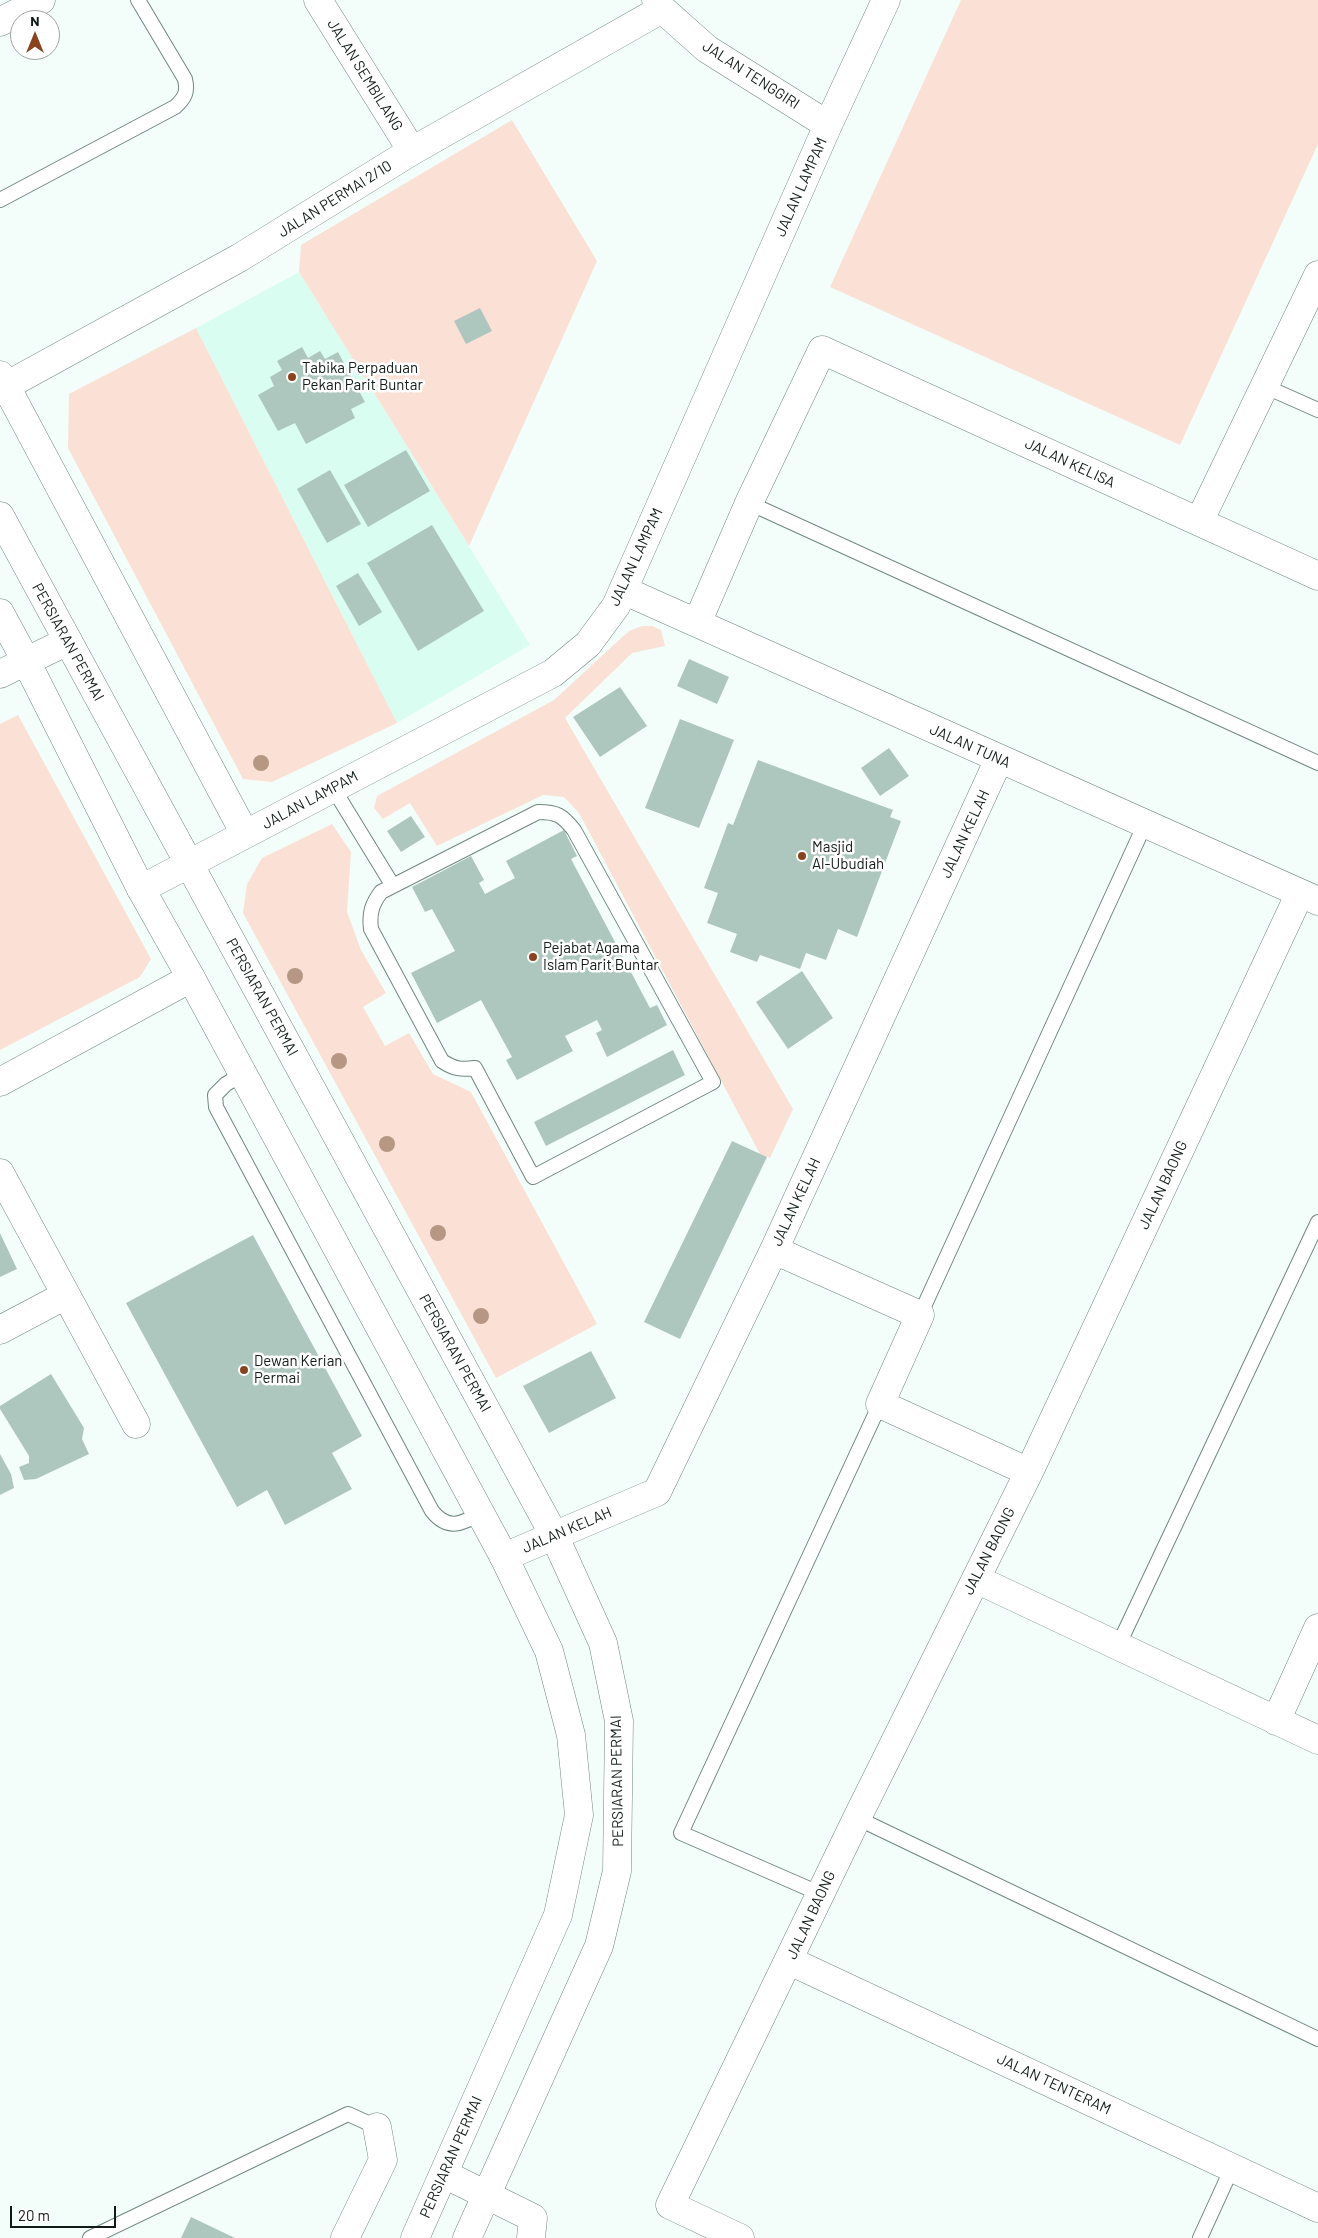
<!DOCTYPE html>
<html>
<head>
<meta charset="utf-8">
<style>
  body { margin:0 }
  #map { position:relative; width:1318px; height:2238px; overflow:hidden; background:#f3fefa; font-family:Barlow,sans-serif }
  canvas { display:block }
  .north { position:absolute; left:10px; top:10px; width:50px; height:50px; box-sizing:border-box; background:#fff; border:1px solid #9fa3a2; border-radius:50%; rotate:0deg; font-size:14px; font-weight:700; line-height:20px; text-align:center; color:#101a16 }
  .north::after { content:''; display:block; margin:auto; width:18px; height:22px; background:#8a431f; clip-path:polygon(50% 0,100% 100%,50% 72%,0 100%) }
  .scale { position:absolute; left:10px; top:2206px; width:106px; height:22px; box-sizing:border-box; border:2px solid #101a16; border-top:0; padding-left:6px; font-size:15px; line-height:18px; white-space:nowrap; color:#101a16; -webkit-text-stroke:4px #fff; paint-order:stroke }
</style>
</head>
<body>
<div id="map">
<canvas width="1318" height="2238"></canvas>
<div class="north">N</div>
<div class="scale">20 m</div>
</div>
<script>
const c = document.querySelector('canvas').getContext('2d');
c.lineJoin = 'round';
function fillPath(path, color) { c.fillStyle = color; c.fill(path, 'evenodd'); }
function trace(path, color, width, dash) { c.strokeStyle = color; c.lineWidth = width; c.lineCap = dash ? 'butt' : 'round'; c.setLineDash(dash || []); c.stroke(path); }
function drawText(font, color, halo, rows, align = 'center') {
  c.font = font + ' Barlow,sans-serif'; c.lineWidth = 5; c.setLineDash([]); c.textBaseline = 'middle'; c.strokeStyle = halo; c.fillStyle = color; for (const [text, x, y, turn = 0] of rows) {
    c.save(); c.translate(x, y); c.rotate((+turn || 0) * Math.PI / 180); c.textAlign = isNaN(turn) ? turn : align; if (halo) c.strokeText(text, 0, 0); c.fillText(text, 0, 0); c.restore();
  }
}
const built = new Path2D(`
  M299,272L530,645L397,723L196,328Z`);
const green = new Path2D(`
  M961,0H1318V144L1180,445L830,287Z
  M512,120L597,261L469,546L299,272L301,245Z
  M196,328L397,723L272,782L243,779L68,448L69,394Z
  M642,626H652L661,630L665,646L632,653L565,718L793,1109L770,1158L760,1154L579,813L564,797L543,795L437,846L410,803L383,819L374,808L377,796L554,700L629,631Z
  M18,715L151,959L140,977L0,1050V724Z
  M332,824L351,852L347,912L361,950L386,993L363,1007L385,1046L409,1033L433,1074L471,1092L597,1324L496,1378L243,913L247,884L262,858Z`);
const building = new Path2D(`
  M480,308L492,331L466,344L454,321Z
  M302,347L308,358L320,351L325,359L338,352L365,402L351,409L355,418L306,444L295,423L278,431L258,395L274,386L270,377L282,370L277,361Z
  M406,450L430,491L368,527L344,485Z
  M330,470L361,524L327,543L297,489Z
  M432,525L484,611L418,651L367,563Z
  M358,573L382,612L359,626L336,586Z
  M689,659L729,677L717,704L677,686Z
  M620,687L647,726L600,757L573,717Z
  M680,719L734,740L699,828L645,808Z
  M889,748L909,776L880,796L861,768Z
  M758,760L893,810L890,817L901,821L857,937L838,929L826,960L806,953L800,969L760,955L757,962L730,952L737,934L707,923L718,893L704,888L728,823L733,825Z
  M411,816L425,837L401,852L387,831Z
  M564,830L577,856L571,859L650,1008L657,1005L667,1025L607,1057L596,1033L602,1030L597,1020L565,1036L573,1051L517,1080L506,1060L512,1057L481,1000L437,1023L411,973L455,951L432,909L425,912L412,887L471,856L484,880L479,883L485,894L515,878L506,861Z
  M802,971L833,1018L788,1049L756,1002Z
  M673,1050L685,1075L546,1146L534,1122Z
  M732,1141L767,1157L680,1339L644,1322Z
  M0,1233L17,1269L0,1277Z
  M253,1235L362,1436L332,1453L352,1489L285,1525L267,1490L237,1507L126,1303Z
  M591,1351L616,1398L549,1433L523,1386Z
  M51,1374L84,1428L82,1439L89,1454L36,1479L24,1480L19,1467L29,1463V1456L0,1409V1406Z
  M0,1454L11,1474L14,1488L0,1495Z
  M191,2217L235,2238H181Z`);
const service = new Path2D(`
  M0,200L175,107C185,98 188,92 185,79L138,0
  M1264,386L1318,410
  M749,503L1318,763
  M333,788L393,886
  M538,812C557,812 562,815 574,830L713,1082L533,1177L475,1068C462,1070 454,1069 442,1061L371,929C369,913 372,904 381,892Z
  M243,1074L226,1084L215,1095L216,1107L432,1511C448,1531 462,1524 481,1513
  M920,1315L1145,824
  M1118,1646L1318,1222
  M857,1818L1318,2039
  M821,1894L681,1833L880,1404
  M90,2238L348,2114L377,2127
  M1200,2238L1232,2168`);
const minor = new Path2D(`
  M318,0L412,151
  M656,0L662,9L707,49L828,125
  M0,22L41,0
  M0,375L245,834
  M6,386L239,258L412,151L662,9
  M1199,522L1318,275
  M623,590L1318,901
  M697,623L749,503L822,350L1318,576
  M0,674L68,641
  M141,889L553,673L588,644L616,606L828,125L886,0
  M0,1082L191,978
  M0,1173L136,1424
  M774,1250L920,1315L880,1404L1029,1472
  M0,1330L66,1295
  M504,1557L657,1492L774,1250L999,759
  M976,1579L1318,1740
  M1276,1721L1318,1628
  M790,1961L1318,2208
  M444,2174L533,2218L531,2238
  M345,2238L383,2160L377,2127
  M740,2238L670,2205L857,1818L1029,1472L1300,893`);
const tertiary = new Path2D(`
  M0,516L554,1535L603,1643L619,1721L617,1871L599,1946L467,2238
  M0,613L26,661L141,889L191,978L504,1557L549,1651L571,1735L579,1815L558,1915L415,2238`);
const trees = [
  [261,763],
  [295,976],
  [339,1061],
  [387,1144],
  [438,1233],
  [481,1316]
];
const markers = [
  [292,377,5,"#8a431f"],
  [802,856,5,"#8a431f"],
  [533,957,5,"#8a431f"],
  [244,1370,5,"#8a431f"]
];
const streetNames = [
  ["JALAN SEMBILANG",365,75,58],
  ["JALAN TENGGIRI",751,75,33],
  ["JALAN LAMPAM",801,187,-66],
  ["JALAN PERMAI 2/10",335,199,-32],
  ["JALAN KELISA",1070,463,25],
  ["JALAN LAMPAM",636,557,-65],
  ["PERSIARAN PERMAI",68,642,61],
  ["JALAN TUNA",970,746,24],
  ["JALAN LAMPAM",310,800,-28],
  ["JALAN KELAH",965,834,-65],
  ["PERSIARAN PERMAI",262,997,61],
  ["JALAN BAONG",1163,1185,-65],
  ["JALAN KELAH",796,1202,-65],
  ["PERSIARAN PERMAI",455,1353,61],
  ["JALAN KELAH",567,1530,-23],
  ["JALAN BAONG",989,1551,-63],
  ["PERSIARAN PERMAI",617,1781,-91],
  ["JALAN BAONG",811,1915,-65],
  ["JALAN TENTERAM",1054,2084,25],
  ["PERSIARAN PERMAI",451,2157,-66]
];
const poiNames = [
  ["Tabika Perpaduan",302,368],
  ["Pekan Parit Buntar",302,385],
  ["Masjid",812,847],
  ["Al-Ubudiah",812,864],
  ["Pejabat Agama",543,948],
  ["Islam Parit Buntar",543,965],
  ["Dewan Kerian",254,1361],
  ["Permai",254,1378]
];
fillPath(built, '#dafdf1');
fillPath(green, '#fae0d5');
fillPath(building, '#aec7be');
trace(service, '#6f877e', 16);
trace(minor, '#6f877e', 29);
trace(tertiary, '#6f877e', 29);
trace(service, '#fff', 14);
trace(minor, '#fff', 28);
trace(tertiary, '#fff', 28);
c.fillStyle = '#b59784';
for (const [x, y] of trees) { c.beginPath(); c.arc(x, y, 8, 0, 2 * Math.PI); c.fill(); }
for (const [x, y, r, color] of markers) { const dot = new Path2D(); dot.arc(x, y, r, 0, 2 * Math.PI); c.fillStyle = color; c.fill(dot); trace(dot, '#fff', 2); }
drawText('15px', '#101a16', '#fff', streetNames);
drawText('15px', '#101a16', '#fff', poiNames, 'left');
</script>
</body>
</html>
